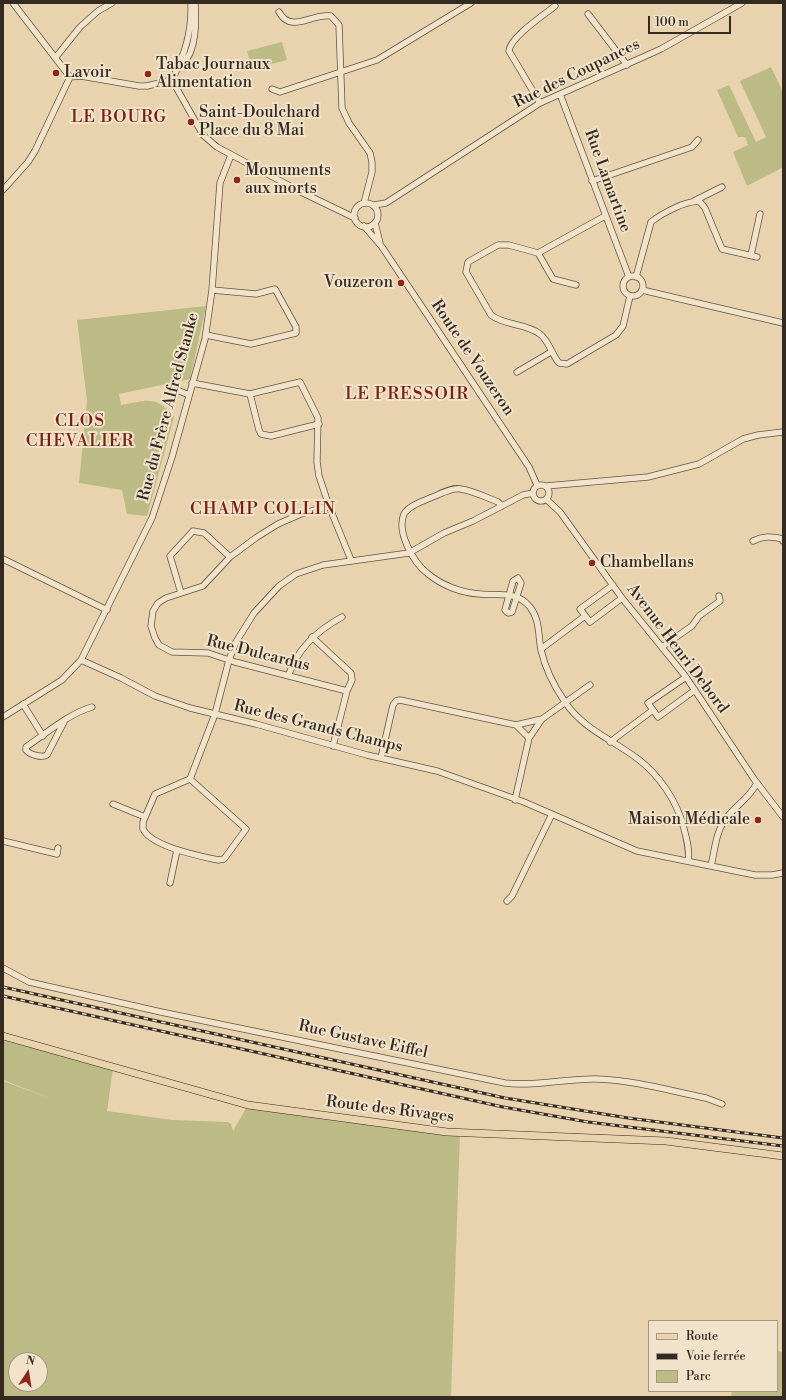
<!DOCTYPE html>
<html>
<head>
<meta charset="utf-8">
<style>
  body { margin:0 }
  #map { position:relative; width:786px; height:1400px; overflow:hidden; background:#e9d3ae; font-family:"Libre Bodoni",serif }
  canvas { display:block }
  .frame { position:absolute; inset:0; border:4px solid #342a21; pointer-events:none }
  .legend { position:absolute; left:648px; top:1320px; width:130px; height:72px; box-sizing:border-box; background:#f1e2ca; border:1px solid #a59886; margin:0; padding:5px 7px; list-style:none; font-size:12px; color:#342a21 }
  .legend li { display:flex; align-items:center; gap:8px; height:20px }
  .legend b { width:20px; border:1px solid #a59886 }
  .north { position:absolute; left:8px; top:1352px; width:40px; height:40px; box-sizing:border-box; background:#f1e2ca; border:1px solid #a59886; border-radius:50%; rotate:12deg; font-size:11px; font-weight:700; line-height:16px; text-align:center; color:#342a21 }
  .north::after { content:''; display:block; margin:auto; width:14px; height:18px; background:#8f2418; clip-path:polygon(50% 0,100% 100%,50% 72%,0 100%) }
  .scale { position:absolute; left:648px; top:16px; width:83px; height:18px; box-sizing:border-box; border:2px solid #342a21; border-top:0; padding-left:5px; font-size:12px; line-height:14px; white-space:nowrap; color:#342a21; -webkit-text-stroke:3px #f1e2ca; paint-order:stroke }
</style>
</head>
<body>
<div id="map">
<canvas width="786" height="1400"></canvas>
<div class="frame"></div>
<ul class="legend">
<li><b style="height:5px;background:#e9d3ae"></b>Route</li>
<li><b style="height:5px;background:#342a21"></b>Voie ferrée</li>
<li><b style="height:11px;background:#bcbb86"></b>Parc</li>
</ul>
<div class="north">N</div>
<div class="scale">100 m</div>
</div>
<script>
const c = document.querySelector('canvas').getContext('2d');
c.lineJoin = 'round';
function fillPath(path, color) { c.fillStyle = color; c.fill(path, 'evenodd'); }
function trace(path, color, width, dash) { c.strokeStyle = color; c.lineWidth = width; c.lineCap = dash ? 'butt' : 'round'; c.setLineDash(dash || []); c.stroke(path); }
function drawText(font, color, halo, rows, align = 'center') {
  c.font = font + ' "Libre Bodoni",serif'; c.lineWidth = 4; c.setLineDash([]); c.textBaseline = 'middle'; c.strokeStyle = halo; c.fillStyle = color; for (const [text, x, y, turn = 0] of rows) {
    c.save(); c.translate(x, y); c.rotate((+turn || 0) * Math.PI / 180); c.textAlign = isNaN(turn) ? turn : align; if (halo) c.strokeText(text, 0, 0); c.fillText(text, 0, 0); c.restore();
  }
}
const green = new Path2D(`
  M282,42L287,60L252,69L247,51Z
  M771,67L783,92V169L782,168L747,186L733,152L748,145L745,137H738L717,90L729,85L756,142L766,137L740,81Z
  M206,306L190,379L119,394L121,405C147,401 155,394 174,417L147,516L127,514L122,490L79,483L87,401L77,320Z
  M3,1040L113,1069L107,1111L172,1120L228,1122L231,1124L233,1131L248,1105L460,1133L451,1397H3V1081L52,1099L3,1080ZM16,1360H40V1384H16Z
  M777,1351L783,1352V1397H731L732,1391H777Z`);
const minor = new Path2D(`
  M13,3L70,77
  M279,12C291,34 312,13 331,16L339,25L342,108L349,123L370,153L372,162V172L364,203
  M588,14L627,65
  M56,57L80,27L98,11L112,3
  M182,65C197,51 196,21 195,3
  M70,77L81,76L139,86H147L172,80
  M172,80L203,135L217,147L301,192L355,218
  M172,80C185,54 192,32 191,3
  M272,89L280,92L377,60L471,3
  M560,94L629,277
  M540,103L509,51C510,37 544,15 555,6
  M592,181L692,147L698,140
  M3,190L28,162L35,151L70,77
  M694,201L722,187
  M354 215a12 12 0 1 1 24 0a12 12 0 1 1-24 0Z
  M374,205L386,203L540,103L661,49L742,3
  M605,216L538,253L509,245H498L468,262L466,272L491,315C505,326 526,323 540,334C549,341 552,355 559,363L567,364L616,335L623,326L630,296
  M375,223L380,243
  M364,226L382,247L529,467L537,485
  M538,253L553,279L576,285
  M751,255L760,214
  M623 286a10 10 0 1 1 20 0a10 10 0 1 1-20 0Z
  M636,277L651,222C661,214 688,199 700,202L705,208L722,249L757,257
  M642,290L783,323
  M206,335L251,344L296,333V327L275,289L256,294L212,290
  M517,372L551,352
  M192,383L250,394L300,382L318,418L317,462L319,476L329,506L351,560
  M177,390L189,395
  M250,394L259,430L261,434L271,436L319,424
  M533 493a8 8 0 1 1 16 0a8 8 0 1 1-16 0Z
  M546,486L648,477L699,464L743,439L758,435L783,432
  M546,499L560,512L622,598L686,677L754,779L783,817
  M329,506L301,514L278,524L257,537L230,557L203,586L166,598L158,603L153,611L151,626L155,638L159,645L172,652L208,653L235,662L347,691L333,746
  M502,506L498,502C486,497 473,491 461,489C453,487 442,493 435,496C426,500 409,505 404,514C396,532 414,563 427,573C441,585 461,593 480,594C498,596 516,590 530,607C540,620 538,634 541,650C545,668 554,686 565,702C583,729 613,740 638,759C659,775 676,800 683,825C686,837 690,849 688,861
  M753,541C763,536 771,536 783,539V541
  M3,559L107,610
  M518,578L521,583L512,612L508,613L505,610L513,581Z
  M613,585L580,609L590,622L622,598
  M181,593L170,556L193,531L204,533L230,557
  M312,637L351,673L352,680L347,691
  M662,647L692,626L699,616L720,601L719,596
  M541,649L585,616
  M81,660L121,678L155,696L190,708L256,724L367,755L437,771L524,802L637,851L755,875H772L783,873
  M289,674C298,648 318,630 342,617
  M686,677L648,703L658,717L695,690
  M23,704L43,736
  M3,717L62,680L81,660L152,518L172,457L205,339L212,290L220,183L231,155
  M64,722L47,755C42,758 30,755 26,750V747C47,733 68,714 92,707
  M516,725L542,719
  M529,738L542,719L590,685
  M610,742L653,710
  M381,758L393,705L396,701L400,700L516,725L529,738L515,800
  M190,779L215,714L229,660L236,642L254,613L279,586L296,574L323,565L409,553L444,533L473,521L523,495L533,493
  M190,779L246,829L224,859L218,860C200,856 152,847 143,829V822L155,794Z
  M113,804L145,817
  M3,841L57,854L58,848
  M711,866C715,849 716,829 728,816C738,804 750,797 757,783
  M170,883L177,850
  M507,901L512,896L552,814
  M3,968L29,982L161,1012L505,1083C536,1087 566,1078 597,1079C633,1080 671,1091 706,1098L722,1104`);
const major = new Path2D(`
  M3,1036L248,1105L447,1132L666,1141L783,1156`);
const rail = new Path2D(`
  M3,987L505,1098L628,1118L783,1138
  M3,996L503,1107L588,1122L783,1146`);
const markers = [
  [56,73,4,"#8f2418"],
  [148,74,4,"#8f2418"],
  [191,122,4,"#8f2418"],
  [237,180,4,"#8f2418"],
  [401,283,4,"#8f2418"],
  [592,563,4,"#8f2418"],
  [758,820,4,"#8f2418"]
];
const poiNames = [
  ["Tabac Journaux",156,65],
  ["Alimentation",156,83],
  ["Lavoir",64,73],
  ["Saint-Doulchard",199,113],
  ["Place du 8 Mai",199,131],
  ["Monuments",245,171],
  ["aux morts",245,189],
  ["Vouzeron",393,283,"right"],
  ["Chambellans",600,563],
  ["Maison Médicale",750,820,"right"]
];
const streetNames = [
  ["Rue des Coupances",577,74,-26],
  ["Rue Lamartine",607,181,70],
  ["Route de Vouzeron",472,358,56],
  ["Rue du Frère Alfred Stanke",169,407,-75],
  ["Avenue Henri Debord",677,649,53],
  ["Rue Dulcardus",258,654,14],
  ["Rue des Grands Champs",318,727,14],
  ["Rue Gustave Eiffel",363,1040,12],
  ["Route des Rivages",390,1110,7]
];
const neighbourhoodNames = [
  ["LE BOURG",119,118],
  ["LE PRESSOIR",407,395],
  ["CLOS",80,422],
  ["CHEVALIER",80,442],
  ["CHAMP COLLIN",263,510]
];
fillPath(green, '#bcbb86');
trace(minor, '#615444', 7);
trace(major, '#342a21', 8);
trace(minor, '#f1e2ca', 5.5);
trace(major, '#e9d3ae', 7);
trace(rail, '#342a21', 3);
trace(rail, '#f1e2ca', 1.5, [4.5]);
for (const [x, y, r, color] of markers) { const dot = new Path2D(); dot.arc(x, y, r, 0, 2 * Math.PI); c.fillStyle = color; c.fill(dot); trace(dot, '#f1e2ca', 1.5); }
drawText('16px', '#342a21', '#f1e2ca', poiNames, 'left');
drawText('16px', '#342a21', '#f1e2ca', streetNames);
c.letterSpacing = '1px';
drawText('17px', '#7a1f14', '#f1e2ca', neighbourhoodNames);
c.letterSpacing = '0px';
</script>
</body>
</html>
